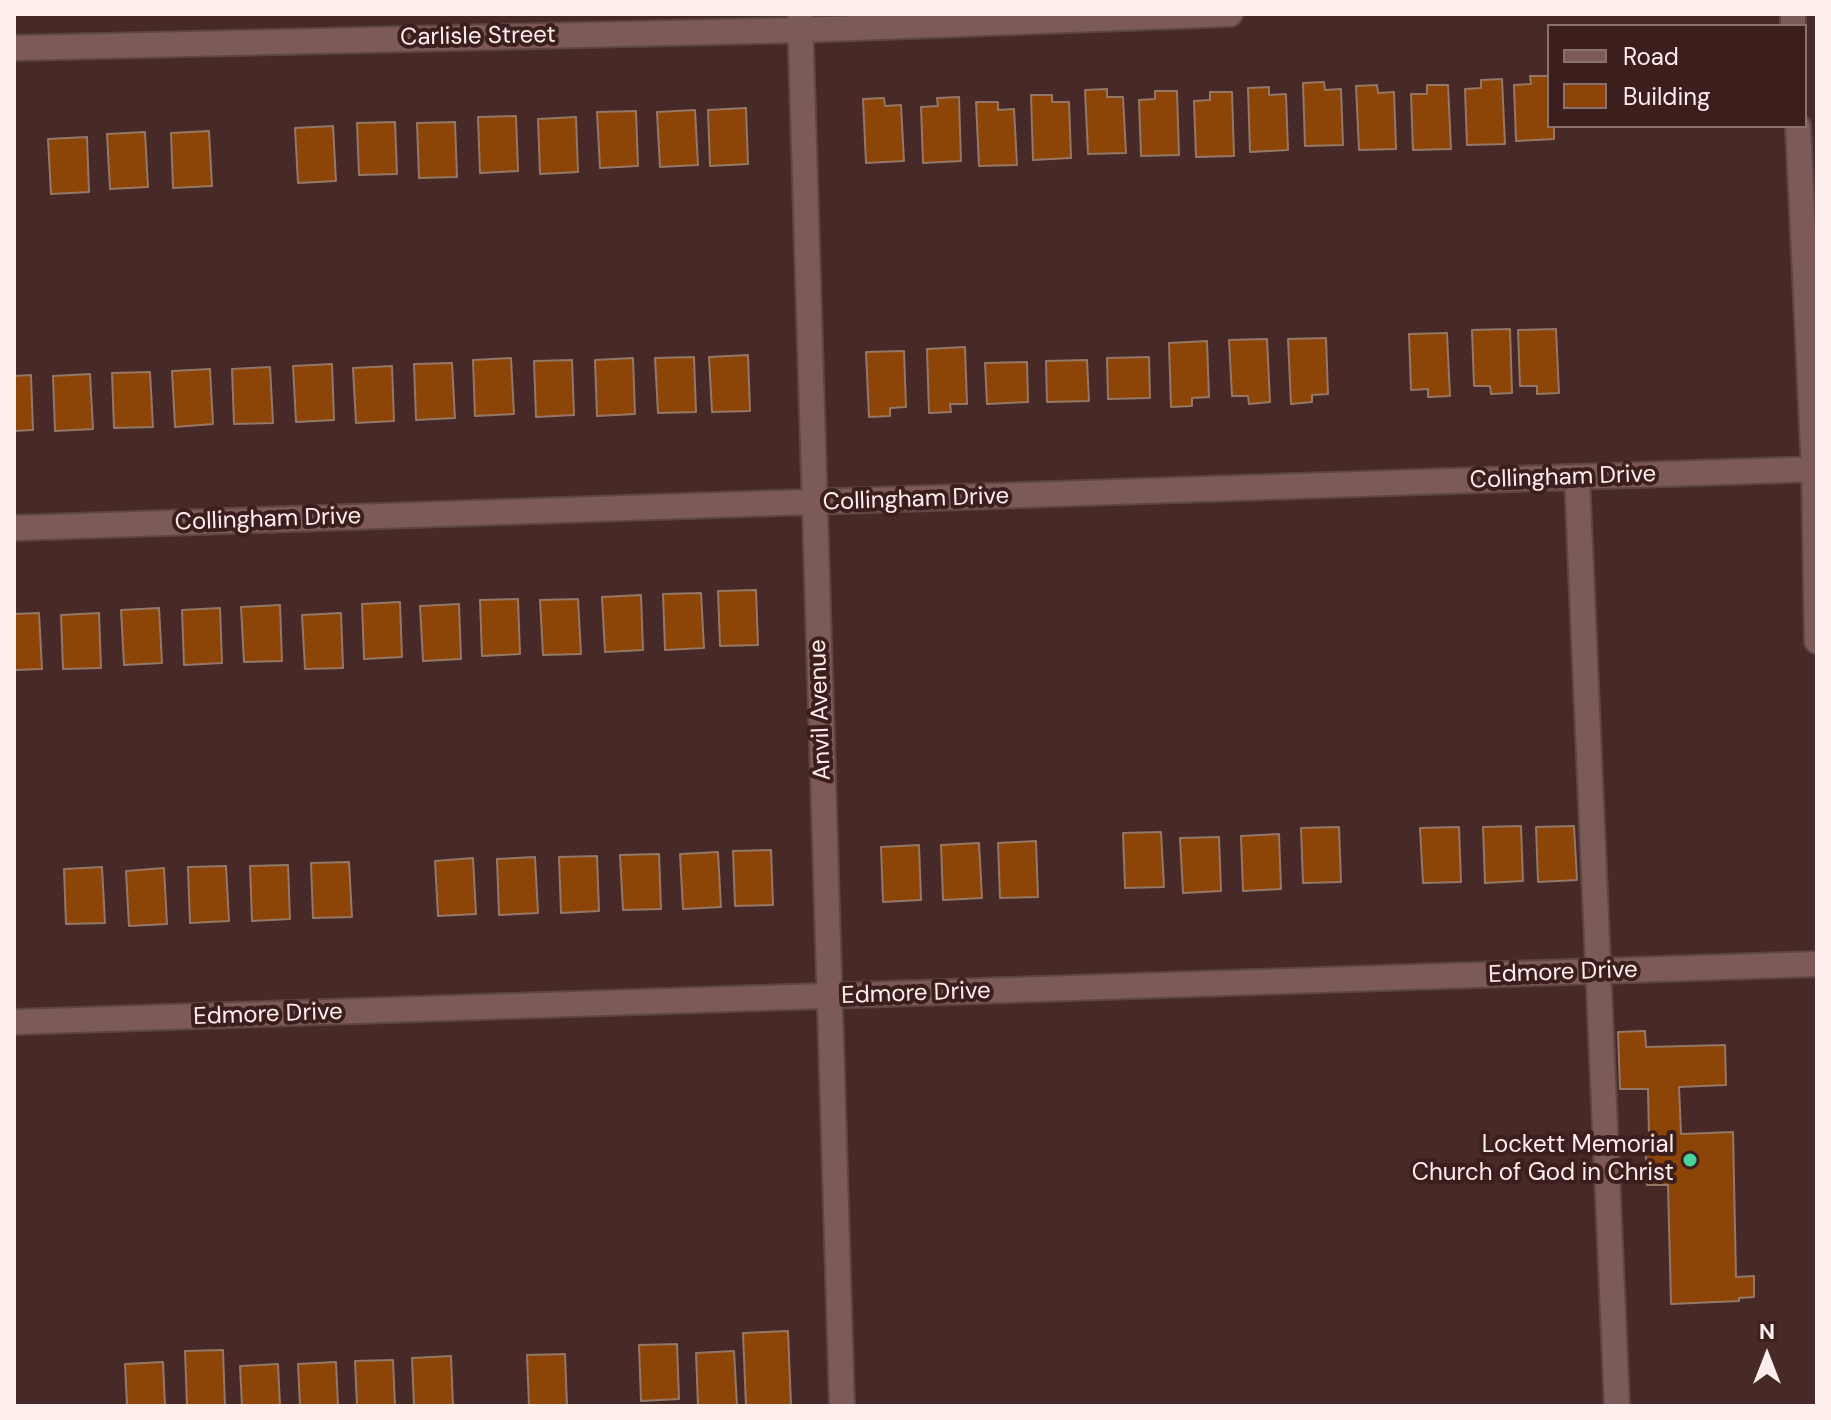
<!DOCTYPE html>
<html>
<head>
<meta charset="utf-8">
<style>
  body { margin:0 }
  #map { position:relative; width:1831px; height:1420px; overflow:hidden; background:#472927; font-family:"DM Sans",sans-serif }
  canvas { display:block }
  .frame { position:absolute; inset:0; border:16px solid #fdedeb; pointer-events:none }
  .legend { position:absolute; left:1547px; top:24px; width:260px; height:104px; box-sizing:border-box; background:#3c1f1d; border:2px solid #89716f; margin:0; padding:10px 14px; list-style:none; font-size:24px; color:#fdedeb }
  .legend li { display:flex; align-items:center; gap:16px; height:40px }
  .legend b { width:40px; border:2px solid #89716f }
  .north { position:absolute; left:1727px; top:1316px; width:80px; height:80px; -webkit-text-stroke:6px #3c1f1d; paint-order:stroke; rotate:0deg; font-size:22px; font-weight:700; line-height:32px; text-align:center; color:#fdedeb }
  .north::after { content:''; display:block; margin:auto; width:28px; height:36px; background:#fdedeb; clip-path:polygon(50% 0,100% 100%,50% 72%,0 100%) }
</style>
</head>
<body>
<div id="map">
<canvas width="1831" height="1420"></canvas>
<div class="frame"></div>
<ul class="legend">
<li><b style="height:10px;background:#7c5a57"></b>Road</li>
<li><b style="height:22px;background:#8c4507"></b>Building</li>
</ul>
<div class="north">N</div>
</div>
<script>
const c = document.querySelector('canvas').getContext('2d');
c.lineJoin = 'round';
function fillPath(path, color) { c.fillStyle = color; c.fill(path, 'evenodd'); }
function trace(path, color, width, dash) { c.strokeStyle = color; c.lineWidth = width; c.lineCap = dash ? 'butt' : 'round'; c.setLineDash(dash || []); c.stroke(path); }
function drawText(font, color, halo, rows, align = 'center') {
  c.font = font + ' "DM Sans",sans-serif'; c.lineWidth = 8; c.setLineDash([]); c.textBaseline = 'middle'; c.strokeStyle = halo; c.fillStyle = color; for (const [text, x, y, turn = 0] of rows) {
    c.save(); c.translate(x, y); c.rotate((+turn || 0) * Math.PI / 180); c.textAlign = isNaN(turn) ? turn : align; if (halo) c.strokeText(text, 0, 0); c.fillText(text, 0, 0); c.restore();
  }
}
const building = new Path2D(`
  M1530,76H1549V126H1554V139L1516,141L1514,85L1531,84Z
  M1502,79L1505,144L1467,145L1465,89L1481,88V80Z
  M1324,82L1325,90L1341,89L1343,145L1305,146L1303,83Z
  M1377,85L1378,93L1394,92L1396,149L1359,150L1356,86Z
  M1427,85H1448L1451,149L1413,150L1411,94H1427Z
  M1269,87V95L1286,94L1288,150L1250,152L1248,88Z
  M1107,89V97H1123L1126,153L1088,154L1085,90Z
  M1155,91H1177L1179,155L1141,156L1139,100L1155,99Z
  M1210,92H1232L1234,156L1196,157L1194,101L1210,100Z
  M1031,95H1052V102H1069L1071,158L1033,160Z
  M959,97L961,161L923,163L921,107L938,106L937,98Z
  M884,98L885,106L901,105L904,161L866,163L863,99Z
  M976,102H998V110L1014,109L1017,165L979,166Z
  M746,108L748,164L710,166L708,110Z
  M695,110L698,165L660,167L657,112Z
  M636,111L638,166L600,168L597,112Z
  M516,116L518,171L480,173L478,117Z
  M576,117L578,172L540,174L538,119Z
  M395,122L397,174L359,175L357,123Z
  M455,122L457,177L419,178L417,123Z
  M333,126L336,181L298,183L295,128Z
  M209,131L212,186L173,188L171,133Z
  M145,132L148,187L110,189L107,134Z
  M87,137L89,192L51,194L48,139Z
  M1510,329L1512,393L1491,394L1490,386H1474L1472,330Z
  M1556,329L1559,393L1537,394V386H1520L1518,330Z
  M1447,333L1450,396L1428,397V389L1411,390L1409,334Z
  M1326,338L1328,394L1312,395V402L1291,404L1288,339Z
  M1267,339L1270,402L1249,404L1248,396H1232L1229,340Z
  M1207,341L1209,397L1192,398V406L1171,407L1169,343Z
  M965,347L967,404H950L951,412L929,413L927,349Z
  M904,351L906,407L890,408V416L869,417L866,352Z
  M748,355L750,411L712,412L709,357Z
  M694,357L696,412L658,413L655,358Z
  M1149,357L1150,398L1108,399L1107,358Z
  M511,358L514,414L475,416L473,360Z
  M633,358L635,414L597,416L595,360Z
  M572,360L574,415L536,417L534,361Z
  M1087,360L1089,401L1047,402L1046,361Z
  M1027,362L1028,402L987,404L985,363Z
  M452,363L455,418L416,420L414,364Z
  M332,364L334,420L296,422L293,366Z
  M392,366L394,421L356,423L353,368Z
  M270,367L273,423L234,424L232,369Z
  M210,369L213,424L175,427L172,371Z
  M150,372L153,427L114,428L112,373Z
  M90,374L93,429L55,431L53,376Z
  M31,375L33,430L14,431V376Z
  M756,590L758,645L720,646L718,591Z
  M701,593L704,648L665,650L663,594Z
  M641,595L643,650L605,652L602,597Z
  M518,599L520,654L482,656L480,600Z
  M578,599L581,654L543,655L540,600Z
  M400,602L402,657L364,659L362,604Z
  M459,604L461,659L423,661L420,606Z
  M280,605L282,661L244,662L241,607Z
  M159,608L162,663L124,665L121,610Z
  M220,608L222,663L184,665L182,610Z
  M39,613L42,669L14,670V614Z
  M99,613L101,668L63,669L61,615Z
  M341,613L343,668L305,669L302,615Z
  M1521,826L1523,881L1485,883L1483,827Z
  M1574,826L1577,880L1538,882L1536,827Z
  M1339,827L1341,882L1303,883L1301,828Z
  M1459,827L1461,882L1423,883L1420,828Z
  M1161,832L1164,887L1125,888L1123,833Z
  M1279,834L1281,889L1243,891L1241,836Z
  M1219,837L1221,891L1183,893L1180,838Z
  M1036,841L1038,897L1000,898L998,843Z
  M979,843L982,898L943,900L941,845Z
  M919,845L921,900L883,902L881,847Z
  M771,850L773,905L735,906L733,851Z
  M718,852L721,907L683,909L680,854Z
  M659,854L661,909L623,910L620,855Z
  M597,856L599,911L561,913L559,857Z
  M535,857L538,913L499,915L497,859Z
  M473,858L476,914L438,916L435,861Z
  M349,862L352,917L313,918L311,863Z
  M288,865L290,919L252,921L250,866Z
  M226,866L229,921L190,923L188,867Z
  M102,867L105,923L66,924L64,869Z
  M164,868L167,924L129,926L126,871Z
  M1645,1031L1646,1047L1725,1045L1726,1085L1679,1087L1681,1134L1733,1132L1736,1277L1754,1276V1297L1739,1298V1301L1671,1304L1668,1185H1647L1645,1136H1649L1648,1089H1620L1618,1032Z
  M788,1331L791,1406H746L743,1333Z
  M677,1344L679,1399L641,1401L639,1345Z
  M223,1350L225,1406H187L185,1351Z
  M734,1351L737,1406H698L696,1353Z
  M565,1354L567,1406H529L527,1355Z
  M451,1356L453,1406H414L412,1358Z
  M393,1360L395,1406H357L355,1361Z
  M163,1362L165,1406H127L125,1364Z
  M336,1362L338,1406H300L298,1364Z
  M278,1364L280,1406H242L240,1366Z`);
const minor = new Path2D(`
  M800,14L842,1406
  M1793,14V26
  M14,48L801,30L1230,14
  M1798,126L1814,469L1817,641
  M1577,477L1617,1406
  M14,528L1817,469
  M14,1022L1817,964`);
const markers = [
  [1690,1160,8,"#48d49d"]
];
const streetNames = [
  ["Carlisle Street",478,37,-1],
  ["Collingham Drive",1563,478,-2],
  ["Collingham Drive",916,500,-2],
  ["Collingham Drive",268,520,-2],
  ["Anvil Avenue",821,710,-92],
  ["Edmore Drive",1563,973,-2],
  ["Edmore Drive",916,994,-2],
  ["Edmore Drive",268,1015,-2]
];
const poiNames = [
  ["Lockett Memorial",1674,1146],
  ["Church of God in Christ",1674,1174]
];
fillPath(building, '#8c4507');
trace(building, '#957765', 2);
trace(minor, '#5e4644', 28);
trace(minor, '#7c5a57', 24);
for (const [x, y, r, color] of markers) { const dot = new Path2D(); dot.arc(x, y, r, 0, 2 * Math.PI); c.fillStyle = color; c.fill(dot); trace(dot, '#3c1f1d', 3); }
drawText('24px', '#fdedeb', '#3c1f1d', streetNames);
drawText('24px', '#fdedeb', '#3c1f1d', poiNames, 'right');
</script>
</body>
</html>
